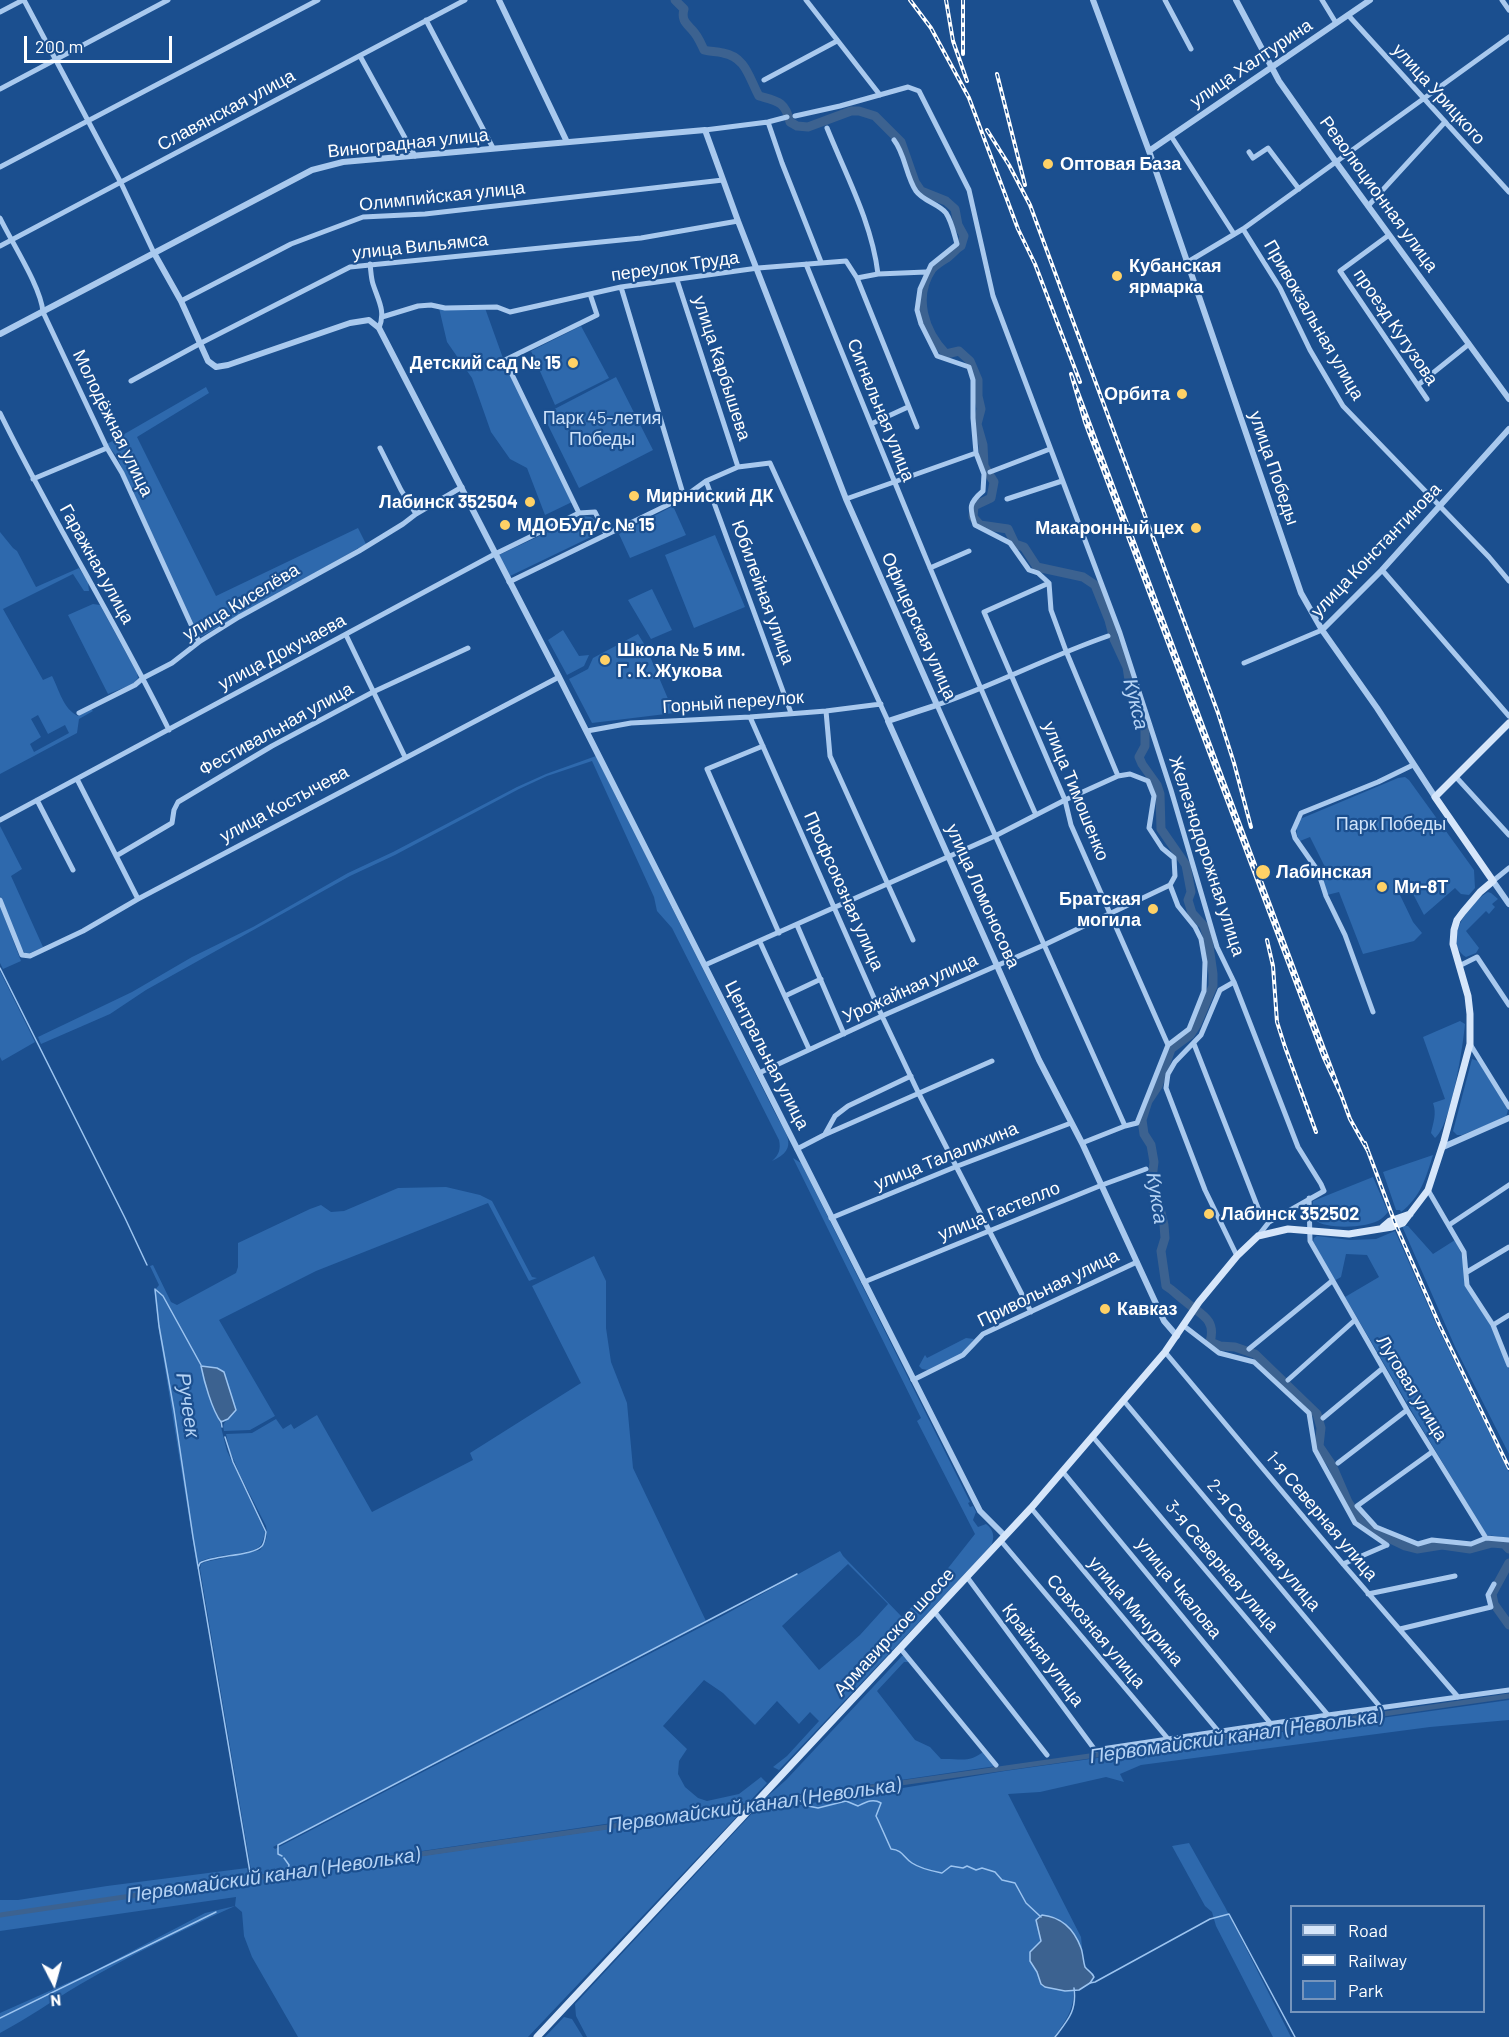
<!DOCTYPE html>
<html>
<head>
<meta charset="utf-8">
<style>
  body { margin:0 }
  #map { position:relative; width:1509px; height:2037px; overflow:hidden; background:#1b4f8f; font-family:Barlow,sans-serif }
  canvas { display:block }
  .legend { position:absolute; left:1290px; top:1905px; width:195px; height:108px; box-sizing:border-box; background:#1b4f8f; border:2px solid #7695bc; margin:0; padding:8px 10px; list-style:none; font-size:18px; color:#fff }
  .legend li { display:flex; align-items:center; gap:12px; height:30px }
  .legend b { width:30px; border:2px solid #7695bc }
  .north { position:absolute; left:24px; top:1953px; width:60px; height:60px; -webkit-text-stroke:4px #1b4f8f; paint-order:stroke; rotate:174deg; font-size:16px; font-weight:700; line-height:24px; text-align:center; color:#fff }
  .north::after { content:''; display:block; margin:auto; width:21px; height:27px; background:#fff; clip-path:polygon(50% 0,100% 100%,50% 72%,0 100%) }
  .scale { position:absolute; left:24px; top:36px; width:148px; height:27px; box-sizing:border-box; border:3px solid #fff; border-top:0; padding-left:8px; font-size:18px; line-height:21px; white-space:nowrap; color:#fff; -webkit-text-stroke:4px #1b4f8f; paint-order:stroke }
</style>
</head>
<body>
<div id="map">
<canvas width="1509" height="2037"></canvas>
<ul class="legend">
<li><b style="height:8px;background:#d6e6fa"></b>Road</li>
<li><b style="height:8px;background:#fff"></b>Railway</li>
<li><b style="height:16px;background:#2e69ad"></b>Park</li>
</ul>
<div class="north">N</div>
<div class="scale">200 m</div>
</div>
<script>
const c = document.querySelector('canvas').getContext('2d');
c.lineJoin = 'round';
function fillPath(path, color) { c.fillStyle = color; c.fill(path, 'evenodd'); }
function trace(path, color, width, dash) { c.strokeStyle = color; c.lineWidth = width; c.lineCap = dash ? 'butt' : 'round'; c.setLineDash(dash || []); c.stroke(path); }
function drawText(font, color, halo, rows, align = 'center') {
  c.font = font + ' Barlow,sans-serif'; c.lineWidth = 4.5; c.setLineDash([]); c.textBaseline = 'middle'; c.strokeStyle = halo; c.fillStyle = color; for (const [text, x, y, turn = 0] of rows) {
    c.save(); c.translate(x, y); c.rotate((+turn || 0) * Math.PI / 180); c.textAlign = isNaN(turn) ? turn : align; if (halo) c.strokeText(text, 0, 0); c.fillText(text, 0, 0); c.restore();
  }
}
const green = new Path2D(`
  M439,308H485L504,361L572,502L545,515L527,468L510,459L491,432L472,378L447,342Z
  M581,326L609,378L555,405L531,351Z
  M616,377L653,450L579,488L543,415Z
  M206,387L209,393L137,437L216,596L358,528L366,544L202,636L197,634L117,457L107,444Z
  M673,506L686,535L630,558L619,534Z
  M582,516L591,517L598,523V529L593,536L510,576L499,555Z
  M0,532L13,548L17,551L36,587L79,568L88,582L89,591H84L73,574L3,609L43,680L52,676C59,689 63,709 78,716L91,709L93,711L79,719L77,733L0,774ZM38,715L48,734L65,725L69,733L34,752L30,744L41,737L31,719Z
  M715,535L745,607L694,628L665,555Z
  M652,589L672,630L651,639L628,600Z
  M93,604L100,605L137,673L138,678L133,684L108,694L68,615Z
  M563,630L579,656L589,655L584,666L567,675L548,640Z
  M638,634L646,647L674,713L592,723L569,679L588,669L593,658Z
  M596,756L774,1111C785,1133 801,1148 772,1161C779,1155 781,1149 779,1140L672,928L657,911L654,897L592,761L547,776L519,789L395,855L350,876L146,990L110,1014L41,1044L38,1037L132,992L192,957L253,927L348,873L393,852L517,787L546,774Z
  M1405,777L1409,780L1474,870L1475,888L1469,895L1461,894L1455,888L1424,915L1411,890L1400,895L1413,922L1422,933L1414,941L1363,954L1339,892L1327,895L1322,874L1327,871L1310,837L1300,841C1295,833 1296,828 1300,819L1398,778Z
  M0,826L22,869L11,876L43,947L28,954L25,953L21,948L0,896Z
  M1488,892L1491,893L1498,899L1492,904L1495,907L1489,914L1486,911L1466,931L1479,948L1476,953L1466,957C1441,941 1470,902 1488,892Z
  M0,906L21,961L3,969L0,963Z
  M0,971L35,1042L2,1061L0,1057Z
  M1460,1021L1465,1024C1463,1046 1451,1126 1435,1138L1431,1133C1433,1123 1437,1114 1433,1103L1445,1099L1423,1037Z
  M1472,1059L1478,1061L1508,1110L1506,1117L1462,1135H1457L1453,1131Z
  M1433,1155C1426,1177 1421,1197 1401,1212L1400,1210H1396L1383,1172Z
  M793,1158L801,1163L970,1502L968,1503L970,1507L973,1506L976,1512L973,1520L978,1527L986,1524C994,1530 995,1537 991,1546L779,1770L773,1767L787,1756L819,1721L810,1712L799,1724L777,1701L755,1725L723,1693L704,1680L663,1726L687,1749L679,1761L678,1774L685,1787L698,1798L707,1801L739,1794L761,1777L767,1783L748,1803L252,1876L200,1569L201,1564L205,1562L260,1550C266,1543 268,1536 266,1526L240,1475L230,1451L226,1434L252,1433L276,1419L283,1429L291,1424L294,1429L317,1415L372,1512L473,1460L470,1453L581,1383L532,1286L594,1256L606,1281V1328L611,1362L627,1403L633,1468L706,1621L273,1847L275,1849L726,1614L840,1551L843,1556L902,1617L945,1572L975,1534L917,1421L921,1418ZM848,1564L888,1604L860,1635L819,1670L782,1626Z
  M1373,1177L1388,1212C1386,1214 1384,1217 1381,1219C1369,1228 1326,1230 1315,1220L1312,1210L1313,1201Z
  M446,1187L480,1195L492,1201L532,1277L537,1278L529,1281L488,1203L316,1271L219,1320L275,1416L250,1430L224,1431C221,1422 229,1418 236,1410L224,1372L217,1368L202,1370L220,1423L227,1451L265,1532C264,1537 263,1542 260,1546C252,1555 213,1554 199,1562L197,1567L158,1325L154,1289L155,1290L159,1285L150,1266L153,1265L171,1302L177,1305L236,1273L238,1267V1243L310,1209L321,1205L331,1212L344,1211L398,1188Z
  M1402,1226H1408L1433,1254L1455,1240L1461,1253L1465,1270V1283L1491,1326L1509,1369V1454L1456,1349Z
  M1395,1231L1437,1326L1509,1472V1538L1487,1535L1485,1533L1417,1420L1345,1297L1379,1277L1367,1255L1346,1254L1341,1277L1334,1281L1313,1241L1314,1238L1317,1236L1350,1240L1376,1239Z
  M966,1338L974,1339L963,1353L928,1370L922,1369L919,1366L925,1355L927,1358Z
  M902,1656H904L909,1662H904L877,1691L915,1740L930,1747L941,1759C959,1758 969,1764 984,1751L996,1766L819,1792C799,1788 780,1809 761,1802L786,1780Z
  M1509,1700V1720L1430,1727L1141,1765L1120,1774L1124,1782L1106,1777L1040,1792L1008,1794L1081,1937L1083,1957L1081,1947L1041,1941L1030,1952V1961L1037,1972L1041,1984L1045,1987L1064,1990H1073C1075,2009 1065,2022 1054,2037H587L576,2016L575,2004L757,1808L764,1811L1005,1771Z
  M744,1809L528,2037H298L252,1957L244,1936L242,1912L235,1906C182,1930 129,1956 79,1985C52,2001 28,2018 0,2033V2013L92,1972L205,1913L235,1906L236,1897L0,1931V1900H18L107,1886L247,1868L249,1881Z
  M1189,1843L1225,1907L1291,2037H1273L1216,1926L1212,1912L1205,1906L1172,1846Z
  M564,2017L572,2019L583,2037H545Z`);
const water = new Path2D(`
  M201,1366L217,1368L224,1372L236,1410L228,1419L221,1422C212,1410 204,1381 201,1366Z
  M1042,1915C1061,1917 1074,1929 1081,1948C1083,1953 1083,1961 1085,1967C1088,1971 1092,1972 1094,1977L1090,1983L1079,1990L1065,1991L1045,1987L1041,1984L1037,1972L1030,1961V1952L1041,1941L1036,1920Z`);
const stream = new Path2D(`
  M0,968L125,1218L147,1265
  M155,1289L159,1326L174,1410L193,1537L251,1878
  M156,1290L163,1296L201,1365
  M221,1421L222,1427
  M198,1568L200,1563C214,1555 253,1556 262,1546C265,1542 265,1537 266,1532L233,1462L225,1437
  M796,1798L808,1806L818,1808L846,1801L858,1806C866,1802 873,1798 881,1803L876,1816L878,1820L891,1849C903,1850 903,1857 912,1863C921,1869 932,1871 942,1873L951,1866L963,1868L967,1866L976,1870L982,1868L995,1872L1002,1880L1015,1883L1026,1903L1041,1917
  M282,1856L278,1854V1845L797,1574
  M284,1858L289,1865L287,1873
  M1090,1983L1095,1982L1210,1919L1229,1914L1295,2037
  M0,2018L216,1912
  M1055,2037C1068,2020 1077,2011 1074,1988`);
const canal = new Path2D(`
  M0,1915L752,1806L771,1805L796,1798L1509,1696`);
const river = new Path2D(`
  M675,0L684,9C681,20 686,23 693,31C698,36 701,44 704,50C711,52 716,51 723,53C746,57 749,78 759,96C777,101 785,101 790,122L797,126L808,127L851,111H859L875,116L901,142L915,182L921,191L946,201L955,209L958,225L964,236L961,246C956,249 952,254 947,258C942,261 936,265 932,269C913,297 924,331 946,354L959,351L970,361L978,380V396L981,409L977,424L983,445L984,466L994,482L991,498L974,506L973,517L980,525L1008,529L1015,544L1024,547L1037,567L1083,577L1095,585L1109,620L1114,639L1127,667L1132,699L1145,730V746L1139,757L1142,764L1157,785L1160,794L1161,829L1186,865L1191,892L1188,900L1192,913L1204,926L1208,939L1213,974V986L1197,1024L1190,1035L1171,1049L1158,1086L1148,1101L1142,1120L1144,1134L1151,1145L1154,1162L1151,1187L1158,1200L1164,1225L1165,1238L1161,1251L1166,1286C1174,1291 1178,1296 1185,1301C1199,1314 1217,1318 1210,1342L1220,1346L1235,1347L1255,1354L1317,1414L1321,1428L1319,1446L1332,1465L1348,1502L1361,1522L1380,1534L1405,1546L1417,1549L1442,1545L1470,1549L1492,1543L1504,1544L1509,1549
  M1509,1563L1492,1594L1494,1604L1509,1625`);
const minor = new Path2D(`
  M24,0L121,183L154,253
  M806,0L880,95
  M1165,0L1191,49
  M1322,0L1336,23
  M1502,0L1509,10
  M0,12L23,0
  M1348,15L1509,192
  M426,20L493,148
  M360,56L415,156
  M764,80L837,41
  M0,89L168,0
  M795,116L840,106L908,87L919,91L969,190L993,296L1120,633L1171,790L1217,947L1234,982L1298,1147L1321,1184L1324,1191L1269,1222L1258,1236
  M768,122L782,163L821,262
  M827,128C846,175 872,223 878,274
  M705,130L768,122L787,117
  M1171,136L1234,234
  M894,140C905,154 906,176 916,191C923,201 939,204 946,213C952,222 954,234 957,244L931,265L920,289L917,310L921,324L937,356L969,367L973,380V418L976,453L984,474L983,491C969,503 969,507 975,525L1010,543L1029,570L1038,573L1049,583L1051,610L1066,651L1118,776
  M1249,152L1253,158L1268,148L1299,189
  M0,167L318,0
  M1368,206L1445,122
  M0,218C12,243 41,287 43,312L107,448L122,473L199,642
  M1243,229L1280,288L1310,350L1343,406L1489,557L1509,581
  M1389,235L1340,271L1427,399
  M0,246L465,0
  M1186,263L1243,229L1509,37
  M370,264C371,271 371,278 373,284C378,300 386,311 379,328
  M806,264C881,449 955,633 1036,815
  M857,278L878,274L926,272
  M677,280L738,467
  M621,287L684,497
  M590,294L597,315L505,360L579,513L595,512L606,534
  M181,301L291,244L363,217L425,214L723,180
  M382,317L418,306L431,305L445,308L497,307L510,312L621,287L758,268L846,261L857,278L917,427
  M131,381L201,343L350,267L641,238L738,221
  M1418,385L1469,344
  M0,413C53,521 116,622 169,730
  M871,424L908,407
  M380,448L401,490L416,514
  M990,472L1050,449
  M33,479L107,448
  M706,481L791,713
  M846,499L976,453
  M1007,499L1062,481
  M1045,533L1078,524
  M930,568L969,551
  M1382,570L1509,716
  M509,582L684,497L706,481L738,467L770,463L888,721
  M1049,583L984,612L1065,800L1071,825L1168,1045
  M346,635L405,757
  M1108,636C1050,656 995,685 937,705L1125,1126
  M1244,663L1322,630
  M826,711L830,756L913,940
  M79,713L135,685L143,678L172,663L199,642L239,617L359,551L403,524L416,514L462,487
  M750,717L882,1016L919,1094L1031,1312
  M587,731L631,723L750,717L826,711L881,704
  M763,746L707,769L779,933
  M1456,777L1509,835
  M77,779L138,899
  M37,800L73,870
  M0,820L495,554L579,513
  M116,856L172,823L174,810L178,802L272,746L373,692L468,648
  M1493,881L1509,868
  M0,900L22,955L30,956L83,931L138,899L559,677
  M797,925L844,1034
  M760,942L809,1049
  M705,965L995,836L1065,800L1118,776L1130,774L1148,781L1154,796L1149,828L1162,848L1174,858L1175,876L1170,885L1178,906L1195,927L1201,939L1205,962L1204,991L1189,1029L1168,1045L1137,1123L1125,1126L1082,1143
  M1459,966L1477,957L1509,1005
  M1234,982L1220,990L1201,1035L1175,1062L1168,1074L1166,1088L1205,1190L1237,1256
  M785,996L821,979
  M1373,1012L1345,935L1326,896L1318,871L1295,838L1293,831L1301,813L1378,782L1413,765
  M1194,1044L1258,1208L1269,1222
  M1470,1044L1509,1107
  M759,1073L882,1016L1044,945L1170,885
  M825,1134L835,1116L848,1106L911,1076
  M797,1149L824,1135L992,1061
  M1428,1190L1464,1252L1467,1285L1493,1325L1509,1365
  M1309,1198L1310,1241L1407,1410L1486,1538L1509,1540
  M831,1218L955,1167L1071,1123
  M1449,1225L1509,1185
  M1467,1272L1509,1247
  M864,1282L1102,1185L1146,1169
  M1493,1325L1509,1315
  M1184,1326L1219,1353L1254,1362L1309,1413L1315,1450L1355,1523L1387,1545
  M1249,1349L1332,1281
  M1165,1352L1343,1564L1458,1697
  M913,1380L963,1355L983,1334L1137,1262
  M1288,1380L1355,1320
  M1124,1401L1381,1708
  M1323,1418L1383,1368
  M1093,1437L1328,1715
  M1432,1452L1357,1506L1376,1527L1418,1544L1432,1540L1471,1544L1486,1538
  M1338,1463L1407,1410
  M1063,1472L1271,1724
  M1031,1508L1219,1732
  M1001,1541L1169,1740
  M1343,1564L1387,1545
  M967,1577L1095,1750L1328,1715L1509,1690
  M1368,1594L1455,1576
  M934,1611L1047,1755
  M1400,1629L1491,1607L1488,1595L1494,1584
  M900,1648L996,1765`);
const tertiary = new Path2D(`
  M499,0L567,142
  M1093,0L1149,151L1301,593L1322,630L1377,708L1435,797
  M1236,0L1279,81L1336,162L1509,399
  M1149,151L1370,0
  M154,253L181,301L208,361L216,367L228,365L350,323L369,320L379,328L559,677L980,1511L1005,1536
  M0,334L312,170L343,162L705,130L738,221L846,499L937,705L888,721L1039,1060L1082,1143L1164,1321L1177,1336
  M1322,630L1382,570L1509,429
  M1493,881L1509,904
  M1443,1147L1509,1118`);
const secondary = new Path2D(`
  M1383,1227L1390,1221L1410,1214
  M537,2037L1031,1508L1165,1352L1199,1302L1237,1256L1258,1236L1288,1229L1349,1234L1392,1227L1403,1223L1428,1190L1444,1141L1470,1044V1014L1468,996L1453,944L1454,930L1457,920L1463,912L1480,892L1493,881L1435,797L1509,723`);
const rail = new Path2D(`
  M910,0L931,28L969,98L1018,229L1035,264L1080,382
  M946,0L953,41L967,81
  M963,0V54
  M997,74L1025,185
  M987,130L1009,165L1030,205L1218,713L1234,763L1251,827
  M1267,940L1273,966L1277,1022L1285,1047L1316,1132
  M1342,1097L1324,1058L1085,422L1071,374L1342,1097L1350,1119L1368,1151
  M1365,1143L1395,1223L1439,1324L1509,1468`);
const markers = [
  [1048,164,6,"#ffd166"],
  [1117,276,6,"#ffd166"],
  [573,363,6,"#ffd166"],
  [1182,394,6,"#ffd166"],
  [634,496,6,"#ffd166"],
  [530,502,6,"#ffd166"],
  [505,525,6,"#ffd166"],
  [1196,528,6,"#ffd166"],
  [605,660,6,"#ffd166"],
  [1263,872,8,"#ffd166"],
  [1382,887,6,"#ffd166"],
  [1153,909,6,"#ffd166"],
  [1209,1214,6,"#ffd166"],
  [1105,1309,6,"#ffd166"]
];
const streetNames = [
  ["улица Халтурина",1251,63,-34],
  ["улица Урицкого",1439,94,48],
  ["Славянская улица",226,110,-28],
  ["Виноградная улица",408,143,-6],
  ["Революционная улица",1379,194,54],
  ["Олимпийская улица",442,196,-6],
  ["улица Вильямса",420,246,-6],
  ["переулок Труда",675,266,-8],
  ["Привокзальная улица",1314,320,60],
  ["проезд Кутузова",1396,327,56],
  ["улица Карбышева",722,368,72],
  ["Сигнальная улица",881,410,68],
  ["Молодёжная улица",113,423,64],
  ["улица Победы",1274,468,71],
  ["улица Константинова",1376,550,-46],
  ["Гаражная улица",97,564,61],
  ["Юбилейная улица",763,592,70],
  ["улица Киселёва",241,602,-31],
  ["Офицерская улица",919,626,66],
  ["улица Докучаева",282,652,-28],
  ["Горный переулок",733,702,-4],
  ["Фестивальная улица",276,729,-29],
  ["улица Тимошенко",1076,791,68],
  ["улица Костычева",284,804,-28],
  ["Железнодорожная улица",1207,856,72],
  ["Профсоюзная улица",844,891,66],
  ["улица Ломоносова",983,896,66],
  ["Урожайная улица",910,988,-24],
  ["Центральная улица",767,1055,63],
  ["улица Талалихина",946,1156,-22],
  ["улица Гастелло",999,1211,-22],
  ["Привольная улица",1048,1288,-26],
  ["Луговая улица",1412,1388,59],
  ["1-я Северная улица",1322,1516,50],
  ["2-я Северная улица",1264,1545,50],
  ["3-я Северная улица",1222,1566,50],
  ["улица Чкалова",1179,1588,51],
  ["улица Мичурина",1136,1611,50],
  ["Совхозная улица",1096,1631,50],
  ["Армавирское шоссе",894,1632,-47],
  ["Крайняя улица",1043,1655,53]
];
const poiNames = [
  ["Оптовая База",1060,164],
  ["Кубанская",1129,266],
  ["ярмарка",1129,287],
  ["Детский сад № 15",561,363,"right"],
  ["Орбита",1170,394,"right"],
  ["Мирниский ДК",646,496],
  ["Лабинск 352504",518,502,"right"],
  ["МДОБУд/с № 15",517,525],
  ["Макаронный цех",1184,528,"right"],
  ["Школа № 5 им.",617,650],
  ["Г. К. Жукова",617,671],
  ["Лабинская",1276,872],
  ["Ми-8Т",1394,887],
  ["Братская",1141,899,"right"],
  ["могила",1141,920,"right"],
  ["Лабинск 352502",1221,1214],
  ["Кавказ",1117,1309]
];
const parkNames = [
  ["Парк 45-летия",602,418],
  ["Победы",602,439],
  ["Парк Победы",1391,824]
];
const waterNames = [
  ["Кукса",1136,704,76],
  ["Кукса",1157,1198,81],
  ["Ручеек",188,1405,81],
  ["Первомайский канал (Неволька)",1236,1736,-8],
  ["Первомайский канал (Неволька)",754,1805,-8],
  ["Первомайский канал (Неволька)",273,1875,-8]
];
fillPath(green, '#2e69ad');
fillPath(water, '#3c6290');
trace(water, '#9cc4f0', 1.5);
trace(stream, '#9cc4f0', 1.5);
trace(canal, '#3c6290', 5);
trace(river, '#3c6290', 9);
trace(minor, '#a9c9ee', 5);
trace(tertiary, '#a9c9ee', 6);
trace(secondary, '#d6e6fa', 7);
trace(rail, '#fff', 4);
trace(rail, '#1b4f8f', 1.5, [4.5]);
for (const [x, y, r, color] of markers) { const dot = new Path2D(); dot.arc(x, y, r, 0, 2 * Math.PI); c.fillStyle = color; c.fill(dot); trace(dot, '#1b4f8f', 2); }
drawText('18px', '#fff', '#1b4f8f', streetNames);
drawText('bold 18px', '#fff', '#1b4f8f', poiNames, 'left');
drawText('18px', '#cfe3fa', '#1b4f8f', parkNames);
drawText('italic 20px', '#b5d3f5', '#1b4f8f', waterNames);
</script>
</body>
</html>
